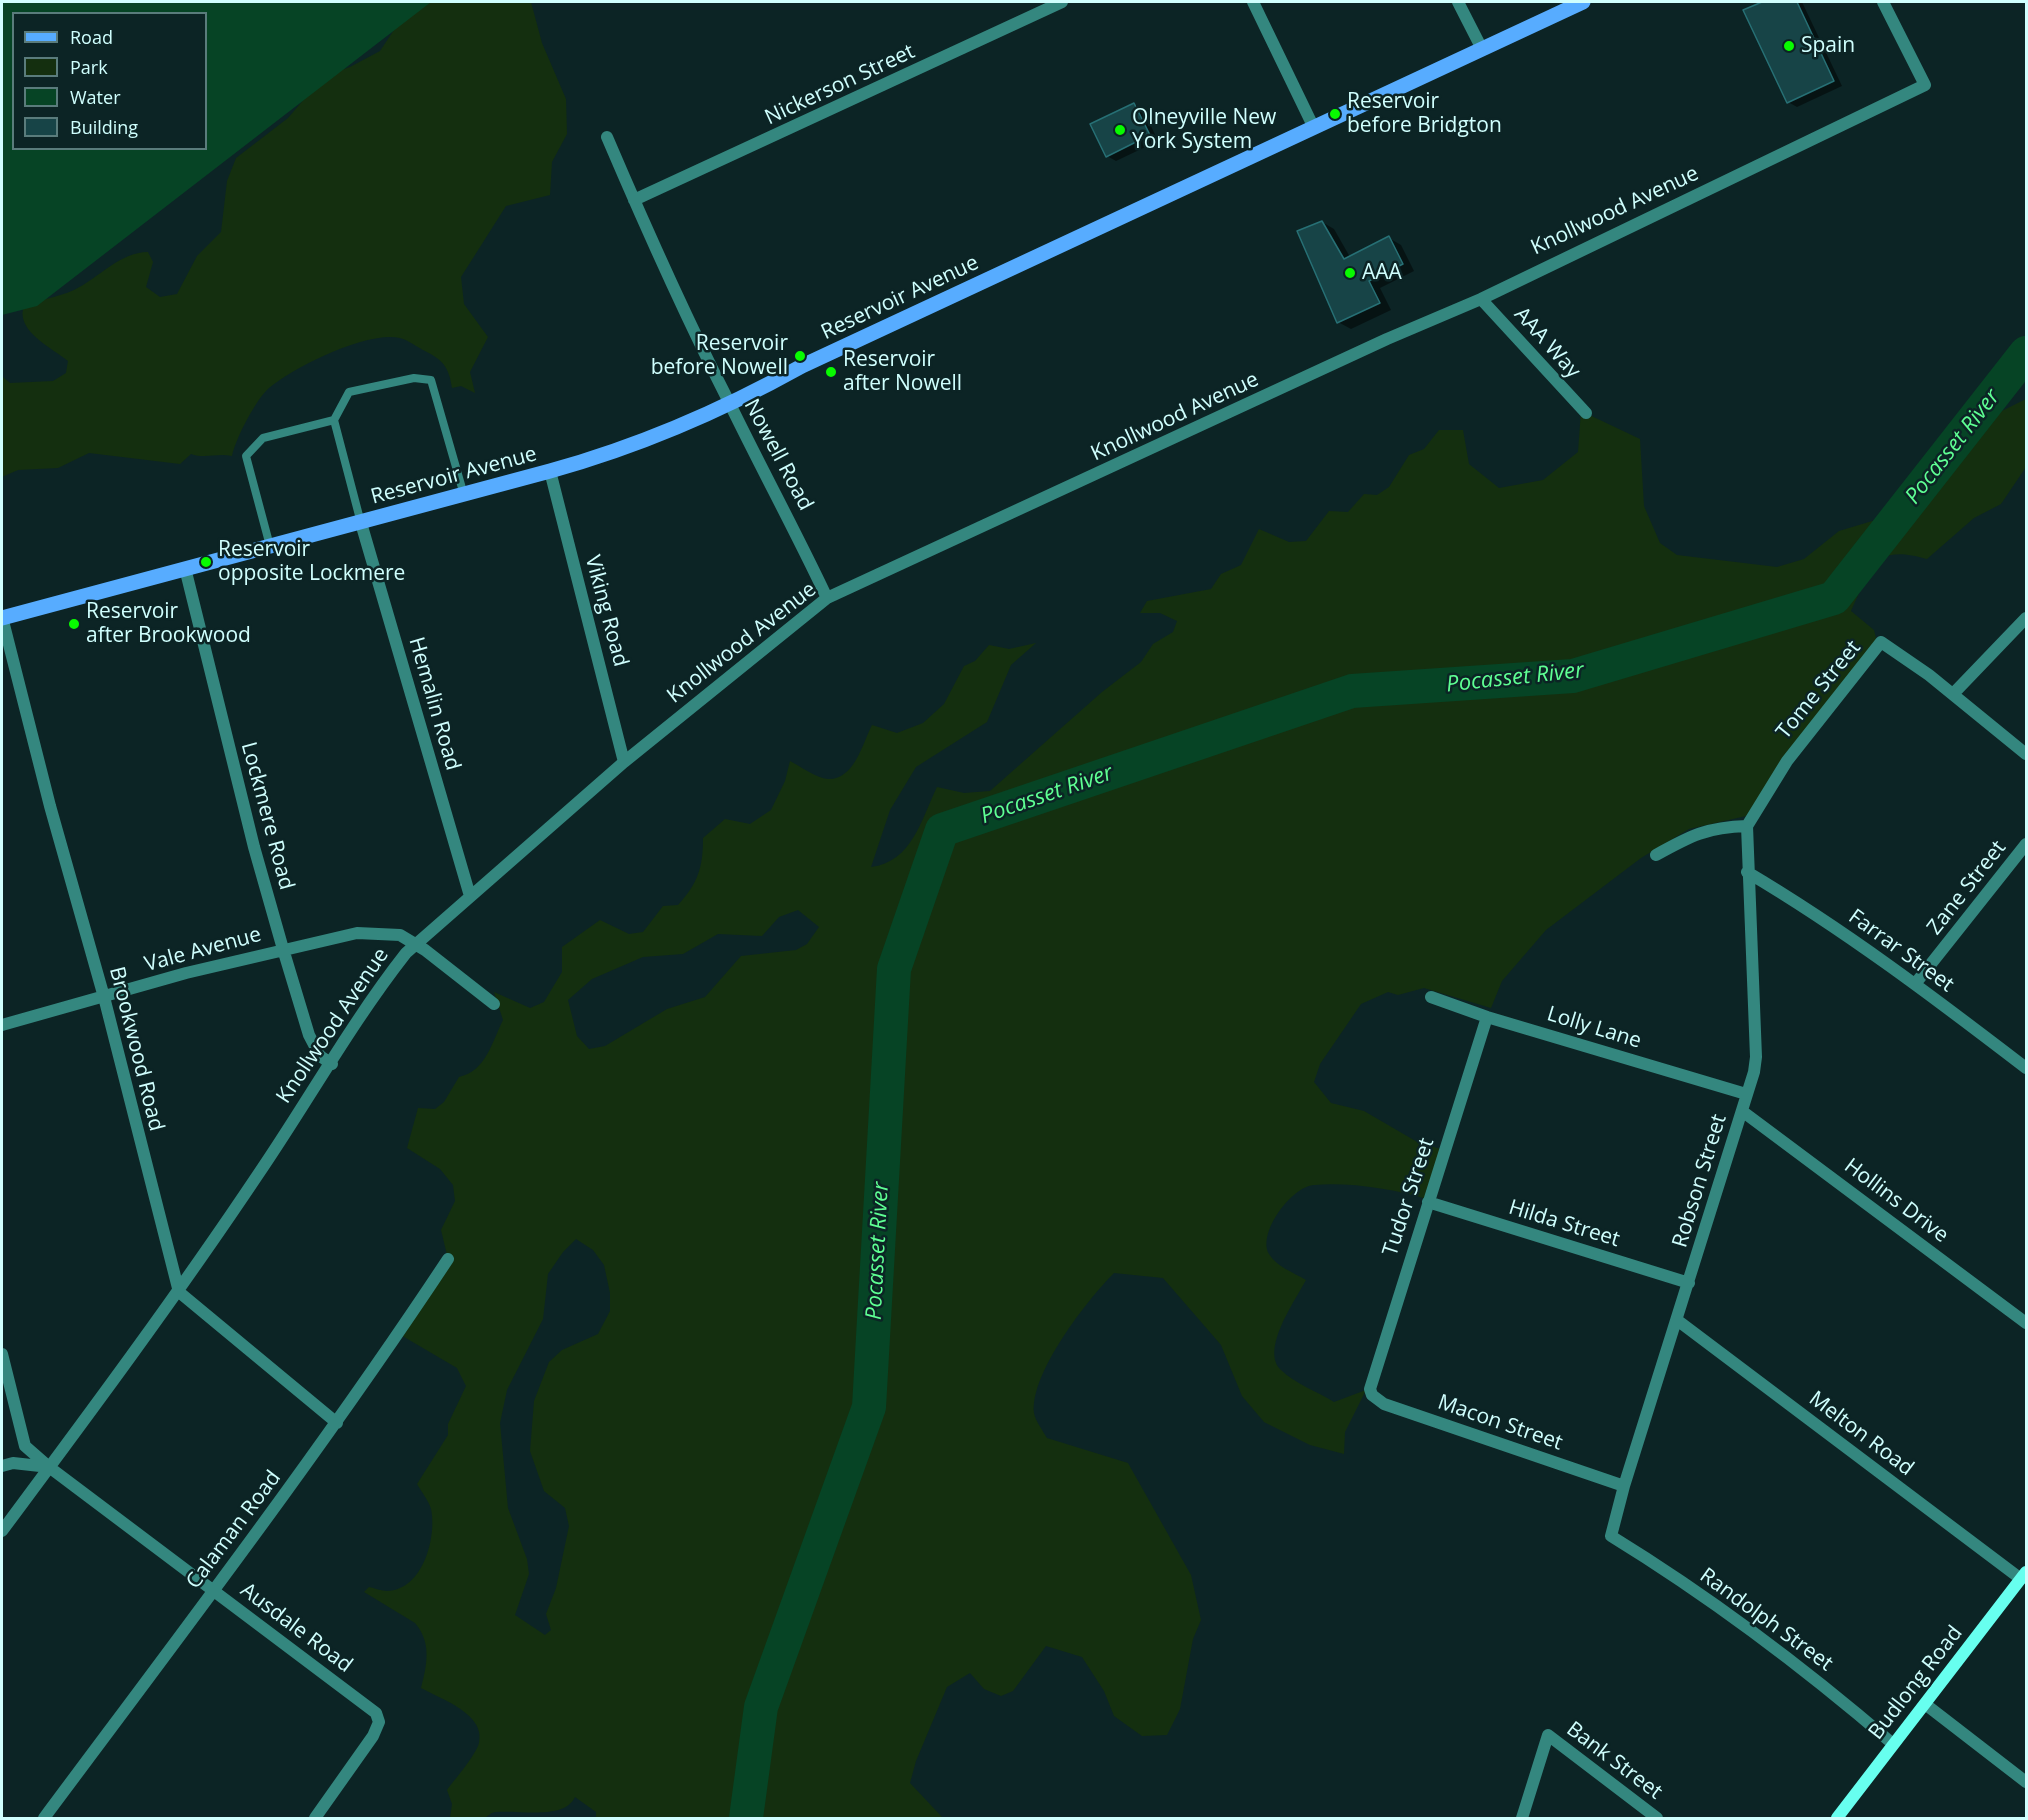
<!DOCTYPE html>
<html>
<head>
<meta charset="utf-8">
<style>
  body { margin:0 }
  #map { position:relative; width:2028px; height:1820px; overflow:hidden; background:#0c2425; font-family:"Open Sans",sans-serif }
  canvas { display:block }
  .frame { position:absolute; inset:0; border:3px solid #d0fffe; pointer-events:none }
  .legend { position:absolute; left:12px; top:12px; width:195px; height:138px; box-sizing:border-box; background:#0c2425; border:2px solid #5a7c7c; margin:0; padding:8px 10px; list-style:none; font-size:18px; color:#d0fffe }
  .legend li { display:flex; align-items:center; gap:12px; height:30px }
  .legend b { width:30px; border:2px solid #5a7c7c }
</style>
</head>
<body>
<div id="map">
<canvas width="2028" height="1820"></canvas>
<div class="frame"></div>
<ul class="legend">
<li><b style="height:8px;background:#57acff"></b>Road</li>
<li><b style="height:16px;background:#142f0f"></b>Park</li>
<li><b style="height:16px;background:#064425"></b>Water</li>
<li><b style="height:16px;background:#174447"></b>Building</li>
</ul>
</div>
<script>
const c = document.querySelector('canvas').getContext('2d');
c.lineJoin = 'round';
function fillPath(path, color) { c.fillStyle = color; c.fill(path, 'evenodd'); }
function trace(path, color, width, dash) { c.strokeStyle = color; c.lineWidth = width; c.lineCap = dash ? 'butt' : 'round'; c.setLineDash(dash || []); c.stroke(path); }
function drawText(font, color, halo, rows, align = 'center') {
  c.font = font + ' "Open Sans",sans-serif'; c.lineWidth = 5; c.setLineDash([]); c.textBaseline = 'middle'; c.strokeStyle = halo; c.fillStyle = color; for (const [text, x, y, turn = 0] of rows) {
    c.save(); c.translate(x, y); c.rotate((+turn || 0) * Math.PI / 180); c.textAlign = isNaN(turn) ? turn : align; if (halo) c.strokeText(text, 0, 0); c.fillText(text, 0, 0); c.restore();
  }
}
const green = new Path2D(`
  M423,2H531L542,43L566,99L567,134L552,162L550,195L506,206L461,277L464,304L488,337L470,372L475,393L461,386L452,388C449,367 443,360 425,351C417,347 408,340 400,338C366,331 295,367 269,388C256,399 235,440 232,456C217,453 205,459 191,454L180,464L89,453L58,468L18,470L2,477V359L3,377L10,383L53,381L66,373L68,361C52,348 18,332 23,309C39,298 57,298 74,290C99,278 120,252 148,252L153,262L146,287L160,297L177,294L197,256L221,232L227,181L236,158L288,118L324,76L350,67L380,51L404,15Z
  M2026,399V467L2001,504L1974,518L1927,559C1873,543 1871,568 1851,611L1874,630L1878,646L1746,816L1689,829L1641,858L1546,930L1502,981L1491,1008L1424,988L1398,995L1388,992L1361,1004L1320,1064L1314,1082L1331,1103L1364,1111L1419,1143L1441,1149L1427,1199C1393,1189 1350,1182 1314,1185C1292,1186 1257,1233 1269,1254C1276,1266 1294,1273 1306,1280C1295,1301 1260,1350 1281,1370C1294,1383 1318,1392 1334,1402L1366,1390L1345,1432L1344,1454L1310,1445L1264,1422L1242,1396L1221,1345L1163,1278L1114,1273C1087,1300 1030,1373 1034,1413C1035,1420 1043,1431 1047,1438L1128,1463L1191,1575L1201,1620L1193,1639L1180,1709L1167,1735L1142,1736L1114,1716L1104,1691L1082,1657L1046,1646L1013,1691L1001,1696L984,1689L970,1673L947,1687L916,1761L910,1783L943,1818H596V1812L575,1797C564,1820 522,1810 496,1812C491,1812 489,1816 484,1818C475,1820 460,1818 450,1818L452,1804L447,1790C455,1779 476,1755 479,1743C486,1714 441,1699 421,1688C427,1665 432,1643 415,1623L364,1592L369,1587C374,1588 382,1591 387,1591C423,1590 437,1537 431,1509C429,1501 421,1491 417,1484L448,1435V1424L466,1386L457,1368L399,1334L448,1259L441,1230L455,1201L453,1185L440,1169L407,1148L418,1108L435,1109L444,1102L459,1077C486,1071 492,1042 503,1020L494,992L530,1008L544,1002L562,972V947L600,920L629,934L643,932L663,906L678,905C698,883 703,868 703,838L725,819L750,824L771,810L785,781L790,761C800,766 816,778 828,779C854,780 862,745 872,725L897,733L923,723L944,704L964,666L975,661L989,645L1009,649L1036,643L1011,665L987,722L916,767L890,810L871,867C912,862 921,820 937,787L964,793L990,791L1102,692L1141,662L1153,644L1173,632L1177,621L1160,613H1140L1147,601L1211,589L1221,574L1241,565L1259,529L1289,542L1306,541L1329,511L1348,512L1364,494L1377,495L1389,487L1409,455L1424,449L1439,430H1463L1469,464L1499,488L1543,480L1578,452L1581,411L1640,439L1644,506L1660,543L1677,555L1777,567L1804,559L1839,531L1889,516L1916,474L1947,456L1960,439L1986,419ZM798,910L819,927L807,944L796,950L741,956L705,997L667,1009L605,1046L589,1049L577,1036L568,1000L592,979L643,957L683,954L718,934L762,936L779,917ZM576,1239L593,1250L604,1265L610,1293V1311L598,1334L562,1350L549,1362L534,1401L530,1451L544,1491L565,1508L569,1526L556,1588L546,1614L551,1630L545,1635L515,1615L529,1574L527,1559L508,1508L500,1423L507,1390L543,1319L548,1274L563,1252Z`);
const water = new Path2D(`
  M2,2H431L37,306L2,315ZM14,14H206V148H14Z`);
const shadow = new Path2D(`
  M1765,2H1802L1842,86L1797,107L1788,102L1745,11Z
  M1134,104L1143,109L1158,141L1116,161L1107,156Z
  M1322,222L1334,229L1350,257L1389,238L1401,245L1414,271L1380,288L1391,310L1351,329L1338,322Z`);
const river = new Path2D(`
  M746,1818L761,1707L869,1407L894,969L942,830L1352,691L1573,676L1834,598L2026,353`);
const building = new Path2D(`
  M1762,2H1797L1834,81L1787,103L1743,10Z
  M1134,103L1150,135L1106,157L1090,124Z
  M1322,221L1344,259L1389,236L1403,264L1369,281L1380,303L1337,323L1297,231Z`);
const service = new Path2D(`
  M361,523L334,420L349,392L414,378L431,380L464,495
  M270,546L246,456L263,438L334,420`);
const minor = new Path2D(`
  M1253,2L1314,128
  M1458,2L1482,49
  M607,137C645,226 685,316 729,402C761,468 796,532 827,598
  M634,200L1062,2
  M1481,299L1586,413
  M550,471L624,762
  M361,523L470,896
  M185,568L254,847L283,949L309,1035L320,1056L332,1064
  M2,617L50,806L104,997L179,1292L337,1423
  M1953,694L2026,618
  M1747,826L1756,1057L1754,1072L1624,1486L1611,1536C1707,1595 1807,1670 1893,1744
  M1747,826L1787,761L1881,642L1929,675L2026,754
  M1656,855C1690,836 1707,827 1747,826
  M1747,872C1845,930 1936,999 2026,1068
  M1915,984L2026,844
  M1431,997L1487,1017L1746,1094
  M1487,1017L1370,1389L1372,1395L1384,1404L1624,1486
  M2,1025L186,973L357,933L400,935L425,950L494,1004
  M1742,1111L2026,1323
  M1428,1202L1689,1283
  M1677,1320L2021,1579
  M2,1354L25,1446L49,1467L376,1713L379,1722L373,1736L315,1818
  M2,1466L13,1463L49,1467
  M2,1531C89,1414 176,1297 257,1176C307,1103 351,1023 406,953L624,762L827,598L1387,339L1481,299L1925,85L1883,2
  M1925,1704L2026,1782
  M44,1818C181,1634 321,1451 448,1259
  M1522,1818L1548,1735L1657,1818`);
const secondary = new Path2D(`
  M1837,1818L2026,1572`);
const primary = new Path2D(`
  M2,618L550,471C637,447 723,410 802,366L1583,2`);
const markers = [
  [1789,46,6,"#08fb00"],
  [1335,114,6,"#08fb00"],
  [1120,130,6,"#08fb00"],
  [1350,273,6,"#08fb00"],
  [800,356,6,"#08fb00"],
  [831,372,6,"#08fb00"],
  [206,562,6,"#08fb00"],
  [74,624,6,"#08fb00"]
];
const poiNames = [
  ["Spain",1801,46],
  ["Reservoir",1347,102],
  ["before Bridgton",1347,126],
  ["Olneyville New",1132,118],
  ["York System",1132,142],
  ["AAA",1362,273],
  ["Reservoir",788,344,"right"],
  ["before Nowell",788,368,"right"],
  ["Reservoir",843,360],
  ["after Nowell",843,384],
  ["Reservoir",218,550],
  ["opposite Lockmere",218,574],
  ["Reservoir",86,612],
  ["after Brookwood",86,636]
];
const streetNames = [
  ["Nickerson Street",840,85,-25],
  ["Knollwood Avenue",1615,211,-25],
  ["Reservoir Avenue",900,298,-25],
  ["AAA Way",1547,343,48],
  ["Knollwood Avenue",1175,417,-25],
  ["Nowell Road",778,455,62],
  ["Reservoir Avenue",454,476,-15],
  ["Viking Road",606,611,75],
  ["Knollwood Avenue",742,643,-38],
  ["Tome Street",1819,690,-51],
  ["Hemalin Road",434,704,74],
  ["Lockmere Road",267,816,75],
  ["Zane Street",1967,888,-52],
  ["Vale Avenue",203,950,-15],
  ["Farrar Street",1901,951,36],
  ["Knollwood Avenue",333,1026,-56],
  ["Lolly Lane",1594,1028,17],
  ["Brookwood Road",136,1049,76],
  ["Robson Street",1700,1181,-73],
  ["Tudor Street",1409,1197,-72],
  ["Hollins Drive",1896,1201,37],
  ["Hilda Street",1564,1224,17],
  ["Macon Street",1500,1423,19],
  ["Melton Road",1861,1434,37],
  ["Calaman Road",234,1530,-53],
  ["Randolph Street",1766,1620,36],
  ["Ausdale Road",296,1628,37],
  ["Budlong Road",1916,1683,-52],
  ["Bank Street",1614,1761,37]
];
const waterNames = [
  ["Pocasset River",1953,447,-52],
  ["Pocasset River",1515,678,-6],
  ["Pocasset River",1047,795,-19],
  ["Pocasset River",878,1251,-87]
];
fillPath(green, '#142f0f');
fillPath(water, '#064425');
fillPath(shadow, '#0007');
trace(river, '#064425', 34);
fillPath(building, '#174447');
trace(building, '#277075', 1.5);
trace(service, '#34877f', 8);
trace(minor, '#34877f', 12);
trace(secondary, '#67ffef', 12);
trace(primary, '#57acff', 15);
for (const [x, y, r, color] of markers) { const dot = new Path2D(); dot.arc(x, y, r, 0, 2 * Math.PI); c.fillStyle = color; c.fill(dot); trace(dot, '#0c2425', 2); }
drawText('21px', '#d0fffe', '#0c2425', poiNames, 'left');
drawText('21px', '#d0fffe', '#0c2425', streetNames);
drawText('italic 22px', '#5eff93', '#0c2425', waterNames);
</script>
</body>
</html>
